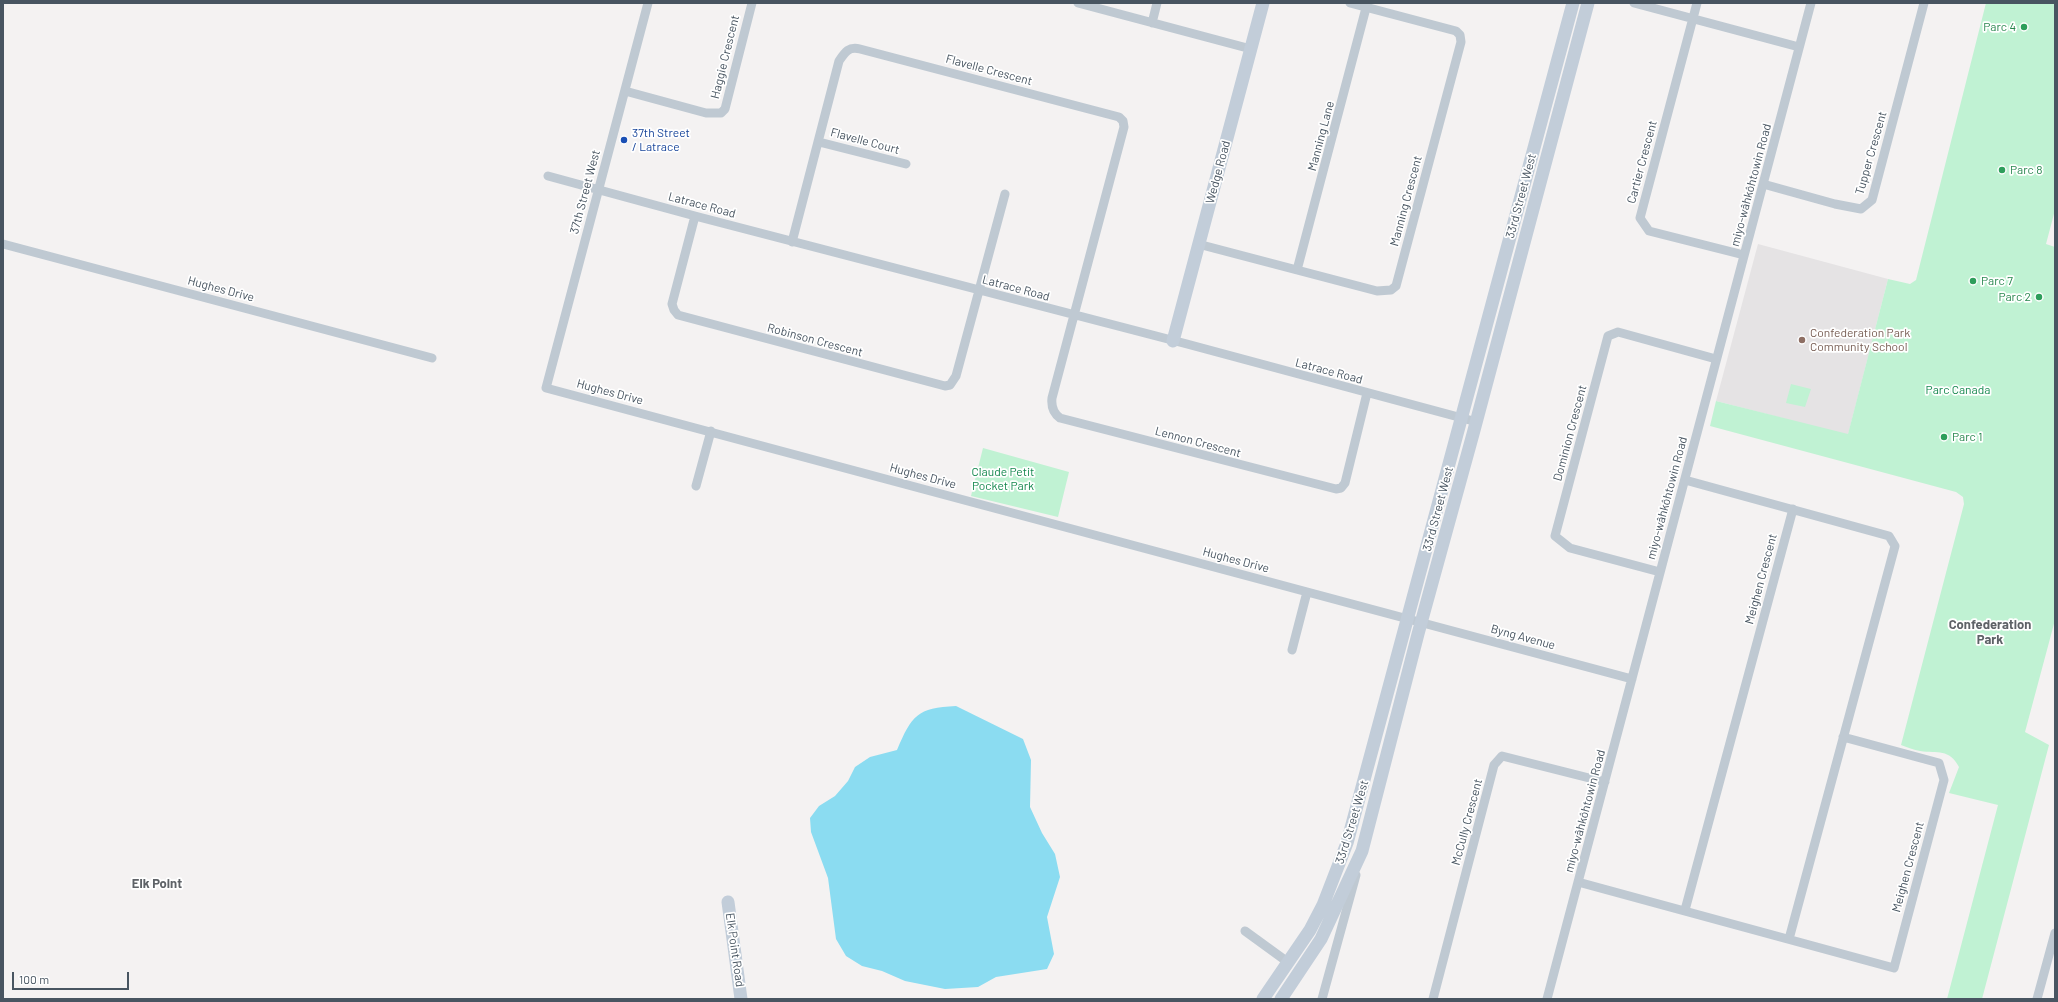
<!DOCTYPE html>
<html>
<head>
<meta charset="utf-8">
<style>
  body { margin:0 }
  #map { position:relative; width:2058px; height:1002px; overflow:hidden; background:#f4f2f2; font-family:Barlow,sans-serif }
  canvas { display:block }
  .frame { position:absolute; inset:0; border:4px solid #485561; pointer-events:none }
  .scale { position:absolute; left:12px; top:972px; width:117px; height:18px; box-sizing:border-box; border:2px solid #485561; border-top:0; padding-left:5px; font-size:12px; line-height:14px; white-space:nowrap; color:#485561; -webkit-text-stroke:3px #fff; paint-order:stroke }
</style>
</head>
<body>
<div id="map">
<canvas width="2058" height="1002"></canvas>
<div class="frame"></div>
<div class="scale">100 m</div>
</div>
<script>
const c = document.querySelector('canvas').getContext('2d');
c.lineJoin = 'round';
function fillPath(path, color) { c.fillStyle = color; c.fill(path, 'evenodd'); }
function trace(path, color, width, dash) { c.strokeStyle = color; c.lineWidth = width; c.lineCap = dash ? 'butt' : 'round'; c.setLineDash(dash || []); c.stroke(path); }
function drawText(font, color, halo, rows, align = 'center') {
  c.font = font + ' Barlow,sans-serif'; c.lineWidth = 3.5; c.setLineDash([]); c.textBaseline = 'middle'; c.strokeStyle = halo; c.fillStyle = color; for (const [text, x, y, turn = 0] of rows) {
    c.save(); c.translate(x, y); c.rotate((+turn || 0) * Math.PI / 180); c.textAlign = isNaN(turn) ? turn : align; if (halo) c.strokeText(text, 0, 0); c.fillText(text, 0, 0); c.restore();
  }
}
const education = new Path2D(`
  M1758,244L1888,279L1848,435L1716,401Z`);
const green = new Path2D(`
  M1986,3H2055V210L2046,244L2055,247V620L2025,732L2049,745L1982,999H1947L1998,805L1949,793L1959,767C1949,748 1938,754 1920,751C1914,750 1907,747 1901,745L1964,504L1963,497L1956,492L1710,426L1716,401L1848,434L1888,279L1910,284L1916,280Z
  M1791,384L1811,389L1805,407L1786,403Z
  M983,448L1069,472L1058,517L971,496Z`);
const water = new Path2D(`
  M956,706L1023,739L1031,760L1030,807L1042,833L1055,854L1060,877L1047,917L1054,954L1047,969L996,977L978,987L945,989L905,981L882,971L862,966L846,956L836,939L828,878L811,832L810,818L819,806L835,796L848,781L855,767L870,757L897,750C912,715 917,708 956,706Z`);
const street = new Path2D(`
  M648,3L546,388L1632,679
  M1078,3L1251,49
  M1634,3L1799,47
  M1697,3L1640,218L1649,231L1744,255
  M1152,23L1157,3
  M625,91L706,113H721L725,109L752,3
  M819,142L906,164
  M548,176L695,216L1187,344L1477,422
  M1763,184L1835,204L1861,209L1872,200L1924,3
  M695,216L672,304L674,310L678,315L945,386L950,385L956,376L1005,194
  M792,242L839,61C845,52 849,46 860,49L1119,117L1123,121L1124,127L1052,398C1051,407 1053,413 1060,418L1336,489L1341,488L1345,483L1367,393
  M3,244L432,358
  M1198,244L1377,291L1391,290L1396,286L1461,42L1460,35L1456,31L1350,3
  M1297,270L1366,8
  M1685,480L1889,536L1895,546L1789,939
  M696,486L711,431
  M1660,572L1570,548L1555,536L1608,336L1618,332L1716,359
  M1292,650L1307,592
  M1578,882L1894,968L1944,780L1939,763L1843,737
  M1685,910L1793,509
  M1245,931L1289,963
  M1322,999L1356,875
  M1433,999L1494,765L1502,756L1605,782
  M1547,999L1811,3
  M2037,999L2055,933`);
const secondary = new Path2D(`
  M1173,341L1263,3
  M728,902L741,999
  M1263,999L1310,930L1323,905L1347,843L1573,3
  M1281,999L1321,939L1362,851L1418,634L1473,434L1588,3`);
const markers = [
  [2024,27,4,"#2e9e5b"],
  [624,140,4,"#1a4fb4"],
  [2002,170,4,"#2e9e5b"],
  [1973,281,4,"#2e9e5b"],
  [2039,297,4,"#2e9e5b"],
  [1802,340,4,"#8d6e63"],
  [1944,437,4,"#2e9e5b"]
];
const leisureNames = [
  ["Parc 4",2016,27,"right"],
  ["Parc 8",2010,170],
  ["Parc 7",1981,281],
  ["Parc 2",2031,297,"right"],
  ["Parc 1",1952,437]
];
const streetNames = [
  ["Haggie Crescent",725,57,-76],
  ["Flavelle Crescent",989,70,15],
  ["Manning Lane",1321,136,-75],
  ["Flavelle Court",865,141,15],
  ["Tupper Crescent",1871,153,-74],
  ["Cartier Crescent",1642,162,-75],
  ["Wedge Road",1218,172,-75],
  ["miyo-wâhkôhtowin Road",1751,185,-75],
  ["37th Street West",585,192,-75],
  ["33rd Street West",1521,196,-75],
  ["Manning Crescent",1406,201,-75],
  ["Latrace Road",702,205,15],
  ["Latrace Road",1016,288,15],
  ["Hughes Drive",221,289,15],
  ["Robinson Crescent",815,340,15],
  ["Latrace Road",1329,371,15],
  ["Hughes Drive",610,392,15],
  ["Dominion Crescent",1570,433,-75],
  ["Lennon Crescent",1198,442,15],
  ["Hughes Drive",923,476,15],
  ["miyo-wâhkôhtowin Road",1667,498,-75],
  ["33rd Street West",1438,509,-75],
  ["Hughes Drive",1236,560,15],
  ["Meighen Crescent",1761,579,-75],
  ["Byng Avenue",1523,637,15],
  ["miyo-wâhkôhtowin Road",1585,811,-75],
  ["33rd Street West",1352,822,-73],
  ["McCully Crescent",1467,822,-75],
  ["Meighen Crescent",1908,867,-75],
  ["Elk Point Road",735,950,82]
];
const transitNames = [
  ["37th Street",632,133],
  ["/ Latrace",632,147]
];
const educationNames = [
  ["Confederation Park",1810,333],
  ["Community School",1810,347]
];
const parkNames = [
  ["Parc Canada",1958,390],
  ["Claude Petit",1003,472],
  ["Pocket Park",1003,486]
];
const neighbourhoodNames = [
  ["Confederation",1990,625],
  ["Park",1990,640],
  ["Elk Point",157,884]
];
fillPath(education, '#e5e3e4');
fillPath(green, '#c0f2d3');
fillPath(water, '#8bdcf1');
trace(street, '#bfc9d2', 9);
trace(secondary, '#c2cdd9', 13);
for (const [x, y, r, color] of markers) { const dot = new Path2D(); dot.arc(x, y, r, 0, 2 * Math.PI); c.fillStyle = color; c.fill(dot); trace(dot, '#fff', 1.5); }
drawText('12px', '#27864d', '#fff', leisureNames, 'left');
drawText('12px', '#485561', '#fff', streetNames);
drawText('12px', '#164399', '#fff', transitNames, 'left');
drawText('12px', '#785e54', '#fff', educationNames, 'left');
drawText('12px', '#13874d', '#fff', parkNames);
drawText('bold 13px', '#5e6267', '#fff', neighbourhoodNames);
</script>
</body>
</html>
